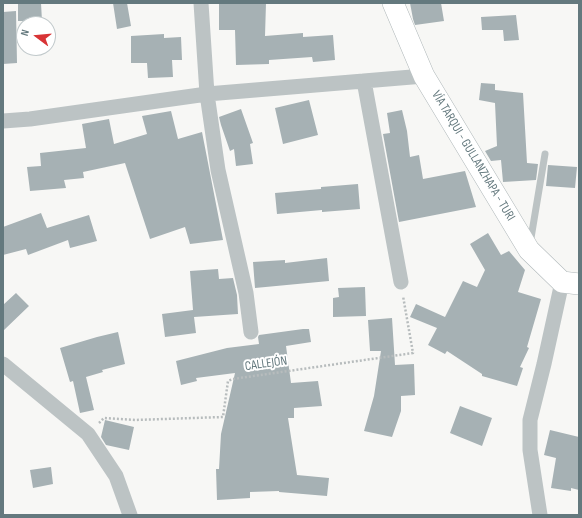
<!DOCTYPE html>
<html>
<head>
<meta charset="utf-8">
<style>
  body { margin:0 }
  #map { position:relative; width:582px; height:518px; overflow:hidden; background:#f7f7f5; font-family:"Sofia Sans Condensed",sans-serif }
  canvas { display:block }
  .frame { position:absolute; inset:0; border:4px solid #64797e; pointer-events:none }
  .north { position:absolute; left:16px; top:16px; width:40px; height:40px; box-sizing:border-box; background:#fff; border:1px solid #c1c9cb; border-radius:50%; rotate:286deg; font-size:11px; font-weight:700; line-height:16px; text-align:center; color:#64797e }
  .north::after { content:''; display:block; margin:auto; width:14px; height:18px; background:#d83436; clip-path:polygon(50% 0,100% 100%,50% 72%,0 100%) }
</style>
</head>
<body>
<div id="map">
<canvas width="582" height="518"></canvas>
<div class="frame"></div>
<div class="north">N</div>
</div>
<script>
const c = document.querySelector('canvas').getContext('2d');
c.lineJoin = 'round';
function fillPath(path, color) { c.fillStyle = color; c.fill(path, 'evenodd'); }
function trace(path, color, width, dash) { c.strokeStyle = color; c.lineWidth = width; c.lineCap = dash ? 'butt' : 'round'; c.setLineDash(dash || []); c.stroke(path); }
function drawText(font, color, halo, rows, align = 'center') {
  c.font = font + ' "Sofia Sans Condensed",sans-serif'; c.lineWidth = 4; c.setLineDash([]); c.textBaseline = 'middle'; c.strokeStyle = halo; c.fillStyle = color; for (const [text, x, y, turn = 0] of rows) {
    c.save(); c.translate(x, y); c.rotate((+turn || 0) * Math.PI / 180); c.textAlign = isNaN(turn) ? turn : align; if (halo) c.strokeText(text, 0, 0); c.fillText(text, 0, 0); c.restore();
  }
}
const building = new Path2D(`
  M18,3H41L42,21H18Z
  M113,3H127L131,26L117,29Z
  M219,3H266L265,36L303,33V37L333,35L335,60L313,62L312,57L269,60V64L236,65L235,30H219Z
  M410,3H441L444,21L415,25L413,19Z
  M16,11L17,63L3,64V12Z
  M516,15L519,40L504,41L503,30H482L481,17Z
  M164,34V38L181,37L182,60H172L173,77L148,78L147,63H131V36Z
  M481,83L495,84V90L523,93L527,163L538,164L536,180L503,182L501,160L491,161L485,151L497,146L495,103L479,100Z
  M309,100L318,135L283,144L275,108Z
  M241,109L253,143L250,144L253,164L236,166L234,149L230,151L221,125L219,117Z
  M402,110L407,131L410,157L419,155L423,179L465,171L476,207L399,222L383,134L390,133L387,113Z
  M171,111L178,139L202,132L223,240L190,244L185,227L150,239L125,163L83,172L84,178L64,180L66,188L30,191L27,167L41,166L40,153L86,148L82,124L109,119L114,144L147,134L142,116Z
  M548,165L577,167L575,188L546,186Z
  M358,184L360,209L322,212V210L277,214L275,193L321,189V187Z
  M41,213L47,228L89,215L97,241L70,248L68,240L28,255L26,249L3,255V227Z
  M488,233L501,255L509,251L525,270L518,292L541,299L527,347L529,348L520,367L523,368L517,386L482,376V374L447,351L445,354L428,345L437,328L410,317L416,304L445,317L463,281L477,287L485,270L470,244Z
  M327,258L329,281L255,288L253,262L285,260V263Z
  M218,269L219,279L233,278L237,295L238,314L194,317L196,333L165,337L162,314L193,310L190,271Z
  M365,287L366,316L333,317V298L339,297L338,288Z
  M16,293L29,306L3,331V305Z
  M392,318L395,365L414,364L415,395L401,396V411L392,437L364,431L374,396L381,351H370L368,320Z
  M303,329H309L311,342L286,346L291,383L318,381L322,406L294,408V418H288L297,475L329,478L327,496L279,492V491L250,492V498L217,500L216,469H219L221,434L235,373L196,378L197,381L181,385L176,361L227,348L259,344L258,337L259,335Z
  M118,332L125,364L102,370L103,372L86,377L94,410L80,413L73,381L70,382L60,348L97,337Z
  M460,406L492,418L482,446L450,433Z
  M105,420L134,427L129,450L106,445L101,437Z
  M550,430L579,437V490L571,488V491L551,488L556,458L544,455Z
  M51,467L53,484L33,488L30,470Z`);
const path = new Path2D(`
  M99,423L104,418L135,420L223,417L228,381L233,379L413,353L403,296`);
const service = new Path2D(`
  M530,244L545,154`);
const minor = new Path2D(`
  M201,3L207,94L218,170L246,293L251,332
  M364,81L401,282
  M3,121L30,119L207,94L424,76
  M3,364L88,434L116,476L130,515
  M540,515L530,450V420L544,364L562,282`);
const secondary = new Path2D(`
  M393,3L424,76L529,250L562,282L579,284`);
const streetNames = [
  ["VÍA TARQUI - GULLANZHAPA - TURI",473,156,59],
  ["CALLEJÓN",266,364,-8]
];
fillPath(building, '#a6b1b4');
trace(secondary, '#afb7b9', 22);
trace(path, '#b7bcbd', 2.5, [2, 2]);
trace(service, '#bcc3c4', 7);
trace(minor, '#bcc3c4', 15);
trace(secondary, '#fff', 21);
drawText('13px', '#64797e', '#fff', streetNames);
</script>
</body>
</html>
